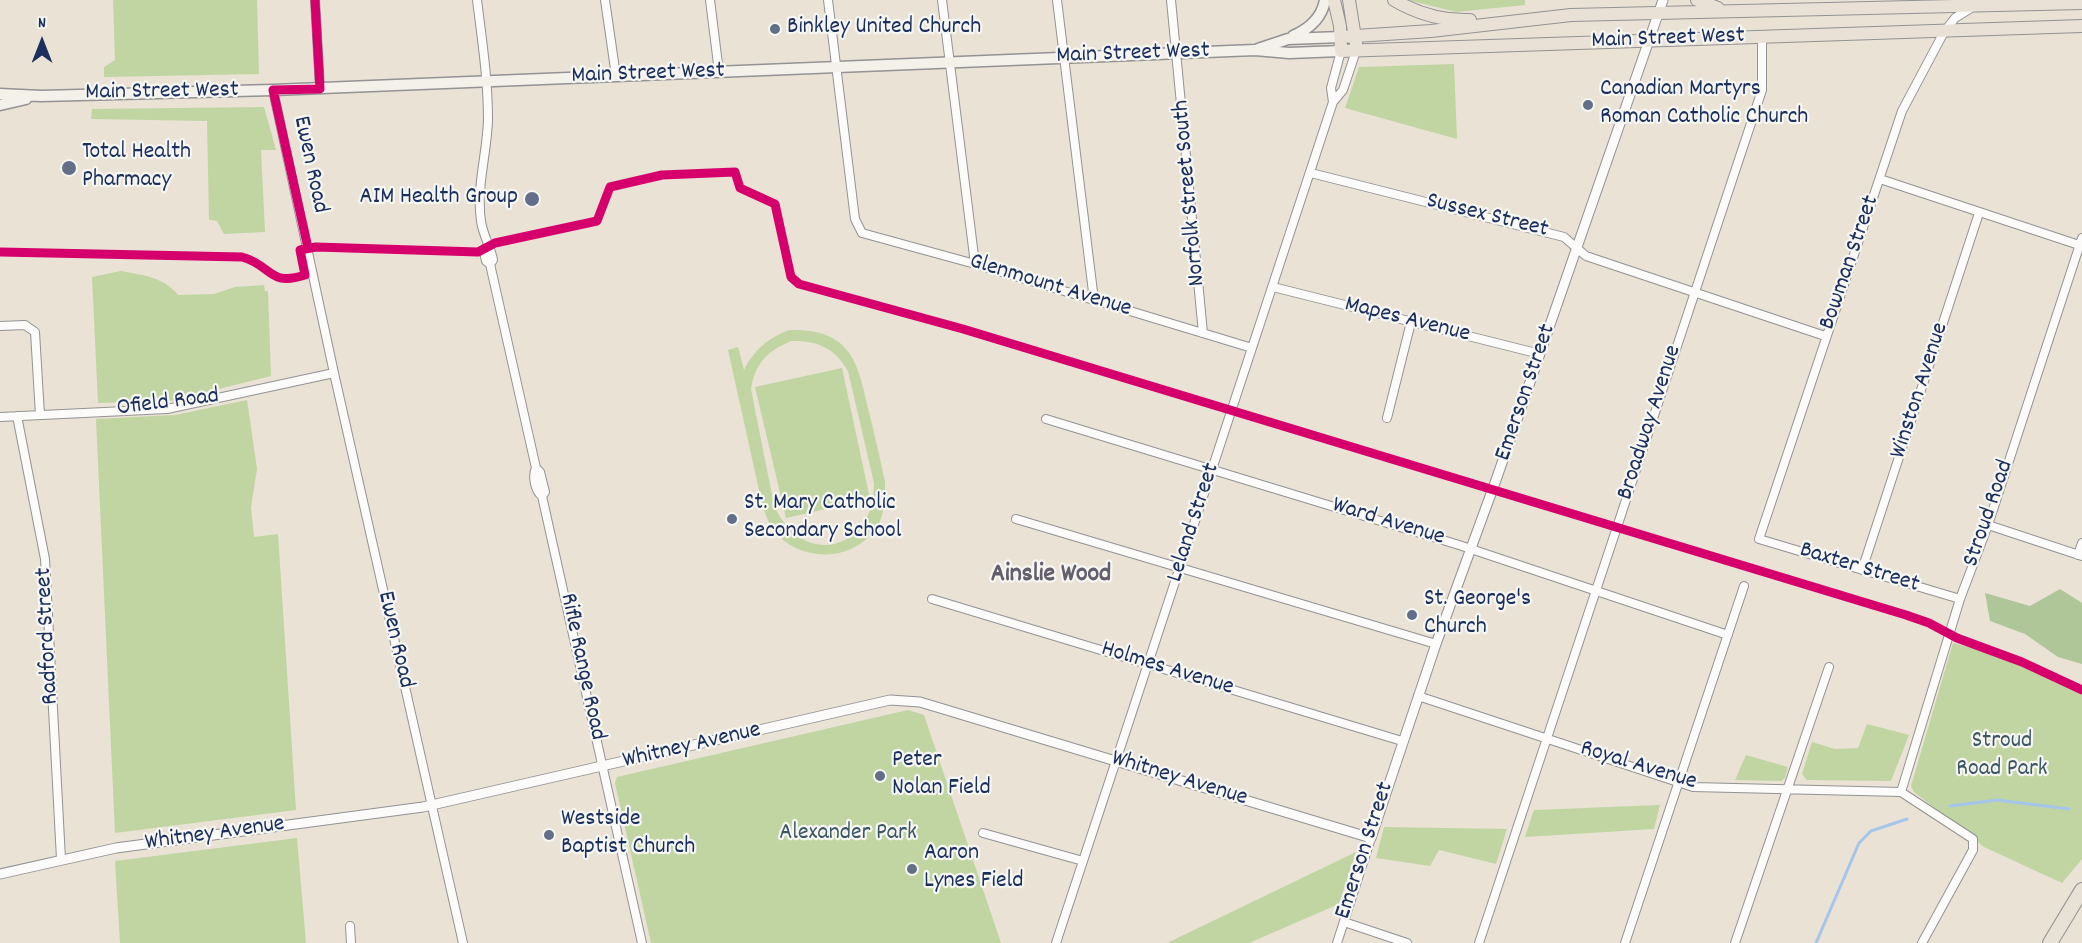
<!DOCTYPE html>
<html>
<head>
<meta charset="utf-8">
<style>
  body { margin:0 }
  #map { position:relative; width:2082px; height:943px; overflow:hidden; background:#e9e2d5; font-family:Dekko,sans-serif }
  canvas { display:block }
  .north { position:absolute; left:12px; top:12px; width:60px; height:60px; -webkit-text-stroke:4px #f6f6f2; paint-order:stroke; rotate:0deg; font-size:16px; font-weight:700; line-height:24px; text-align:center; color:#1b2f5e }
  .north::after { content:''; display:block; margin:auto; width:21px; height:27px; background:#1b2f5e; clip-path:polygon(50% 0,100% 100%,50% 72%,0 100%) }
</style>
</head>
<body>
<div id="map">
<canvas width="2082" height="943"></canvas>
<div class="north">N</div>
</div>
<script>
const c = document.querySelector('canvas').getContext('2d');
c.lineJoin = 'round';
function fillPath(path, color) { c.fillStyle = color; c.fill(path, 'evenodd'); }
function trace(path, color, width, dash) { c.strokeStyle = color; c.lineWidth = width; c.lineCap = dash ? 'butt' : 'round'; c.setLineDash(dash || []); c.stroke(path); }
function drawText(font, color, halo, rows, align = 'center') {
  c.font = font + ' Dekko,sans-serif'; c.lineWidth = 4.5; c.setLineDash([]); c.textBaseline = 'middle'; c.strokeStyle = halo; c.fillStyle = color; for (const [text, x, y, turn = 0] of rows) {
    c.save(); c.translate(x, y); c.rotate((+turn || 0) * Math.PI / 180); c.textAlign = isNaN(turn) ? turn : align; if (halo) c.strokeText(text, 0, 0); c.fillText(text, 0, 0); c.restore();
  }
}
const green = new Path2D(`
  M113,0H257L259,74L104,77V67L115,60Z
  M1408,0H1525V5L1456,12Z
  M1454,64L1457,139L1345,108L1359,67Z
  M264,107L276,150H261L265,232L224,234L217,221L209,220L207,121L91,119L92,109Z
  M121,271C142,275 164,277 178,295L214,294L235,287L264,285L265,291H268L271,376L170,401L98,403L92,277Z
  M789,330C849,329 857,358 868,408C874,433 880,457 885,482C885,497 885,514 877,527C853,563 799,563 773,530C769,524 766,515 763,508L728,350L738,347L744,370C755,349 767,339 789,330ZM791,341C817,340 835,348 848,371L874,483C875,552 801,569 774,505L751,389C755,364 767,351 791,341Z
  M842,368L870,499L786,518L755,387Z
  M247,400L257,469L251,507L254,537L278,534L296,810L115,833L96,419L175,415Z
  M1953,643L2025,662L2082,690V859L2062,883L1984,847L1914,792L1911,786Z
  M908,710L924,715L1001,943H651L615,783L617,777Z
  M1867,724L1909,735L1891,781L1807,780L1802,774L1812,742L1835,749L1858,748Z
  M1746,755L1788,767L1785,778L1781,781L1735,780Z
  M1660,805L1654,829L1525,837L1534,810Z
  M1384,827L1507,829L1496,864L1439,850L1430,866L1376,858Z
  M297,838L306,943H120L115,861Z
  M1356,852L1339,904L1249,943H1167Z`);
const forest = new Path2D(`
  M2060,589L2082,603V664L2058,657L2025,634L1990,621L1985,593L2030,606Z`);
const stream = new Path2D(`
  M1950,806L1997,800L2069,809
  M1816,943L1859,843L1871,831L1907,819`);
const minor = new Path2D(`
  M315,0L320,89
  M477,0C482,40 488,79 488,120C487,154 476,187 481,221C483,236 491,247 493,260L490,264L536,468L540,472L545,492L542,496
  M605,0L616,76
  M710,0L719,72
  M828,0L855,219L862,233L975,264L1252,348
  M942,0L975,264
  M1057,0L1094,300
  M1171,0L1203,333
  M273,90L334,373L463,943
  M1333,102L1331,88L1341,51
  M1311,173L1564,237L1586,256L1825,336
  M1880,179L2079,245
  M487,246L484,252L486,261L490,264
  M1273,287L1540,354
  M0,326L25,325L35,332L40,415
  M17,416L45,559L61,859
  M0,417L167,409L334,373
  M1387,418L1411,322
  M1046,419L1459,545L1728,635
  M536,468C532,476 535,491 542,496L642,943
  M1016,519L1436,644
  M1988,525L2082,556
  M2078,555L2082,543
  M1862,570L1979,213
  M932,599L1402,741
  M1960,599L1759,539L1902,111L1944,32L1955,18L1971,8
  M1418,696L1693,787L1901,792L1973,839V850L1922,943
  M1901,792L1960,599L1988,525L2082,238
  M983,833L1083,861
  M1344,922L1407,943
  M350,926L351,943
  M1056,943L1333,102L1343,90L1356,51
  M1337,943L1371,838
  M1479,943L1762,90V37
  M1625,943L1744,586
  M1735,943L1829,667`);
const tertiary = new Path2D(`
  M0,874L116,848L423,807L890,700L920,702L1371,838L1436,644L1496,480L1663,0`);
const secondary = new Path2D(`
  M1293,36C1309,29 1322,18 1325,0
  M1258,49L1288,39L1341,37
  M0,94L41,96L273,90L1255,50L1289,53L1341,51
  M0,105L26,99`);
const primary = new Path2D(`
  M1334,0L1340,26L1341,51L2082,26
  M1349,0L1356,44
  M1394,0C1418,14 1443,21 1470,20
  M1697,0L1718,8
  M1341,37L1431,31L1571,15L2082,3`);
const motorway = new Path2D(`
  M2050,943L2082,890`);
const cycleway = new Path2D(`
  M308,248L273,90L320,89L315,0
  M0,252L242,257C272,265 268,287 305,275L300,250L316,247L478,252L495,243L597,221L610,187L662,175L735,172L740,188L775,204L791,277L799,284L963,329L1906,615L1929,623L1957,638L2022,662L2082,690`);
const markers = [
  [775,29,6,"#636e88"],
  [1588,105,6,"#636e88"],
  [69,168,8,"#636e88"],
  [532,199,8,"#636e88"],
  [732,519,6,"#636e88"],
  [1412,615,6,"#636e88"],
  [880,776,6,"#636e88"],
  [549,835,6,"#636e88"],
  [912,869,6,"#636e88"]
];
const poiNames = [
  ["Binkley United Church",787,29],
  ["Canadian Martyrs",1600,91],
  ["Roman Catholic Church",1600,119],
  ["Total Health",82,154],
  ["Pharmacy",82,182],
  ["AIM Health Group",518,199,"right"],
  ["St. Mary Catholic",744,505],
  ["Secondary School",744,533],
  ["St. George's",1424,601],
  ["Church",1424,629],
  ["Peter",892,762],
  ["Nolan Field",892,790],
  ["Westside",561,821],
  ["Baptist Church",561,849],
  ["Aaron",924,855],
  ["Lynes Field",924,883]
];
const streetNames = [
  ["Main Street West",1668,40,-2],
  ["Main Street West",1133,55,-2],
  ["Main Street West",648,75,-2],
  ["Main Street West",162,93,-1],
  ["Ewen Road",309,165,78],
  ["Norfolk Street South",1191,193,-95],
  ["Sussex Street",1487,217,14],
  ["Bowman Street",1851,263,-71],
  ["Glenmount Avenue",1050,287,17],
  ["Mapes Avenue",1407,321,14],
  ["Winston Avenue",1921,391,-72],
  ["Emerson Street",1527,393,-71],
  ["Ofield Road",168,404,-7],
  ["Broadway Avenue",1651,423,-72],
  ["Stroud Road",1990,514,-71],
  ["Leland Street",1195,523,-72],
  ["Ward Avenue",1388,523,17],
  ["Baxter Street",1859,569,17],
  ["Radford Street",49,636,-93],
  ["Ewen Road",394,640,77],
  ["Rifle Range Road",581,667,78],
  ["Holmes Avenue",1167,670,17],
  ["Whitney Avenue",692,747,-13],
  ["Royal Avenue",1638,767,17],
  ["Whitney Avenue",1179,780,17],
  ["Whitney Avenue",215,835,-8],
  ["Emerson Street",1366,851,-72]
];
const parkNames = [
  ["Stroud",2002,743],
  ["Road Park",2002,771],
  ["Alexander Park",848,835]
];
const neighbourhoodNames = [
  ["Ainslie Wood",1051,576]
];
fillPath(green, '#c1d5a2');
fillPath(forest, '#afc699');
trace(stream, '#a5c5eb', 3);
trace(minor, '#939294', 10);
trace(tertiary, '#939294', 11);
trace(secondary, '#939294', 13);
trace(primary, '#939294', 14);
trace(motorway, '#939294', 16);
trace(minor, '#fcfbf9', 8);
trace(tertiary, '#fcfbf9', 9);
trace(secondary, '#f4f0ea', 10);
trace(primary, '#e9e1d5', 12);
trace(motorway, '#e9e1d5', 14);
trace(cycleway, '#d6006c', 9);
for (const [x, y, r, color] of markers) { const dot = new Path2D(); dot.arc(x, y, r, 0, 2 * Math.PI); c.fillStyle = color; c.fill(dot); trace(dot, '#f6f6f2', 2); }
drawText('24px', '#1b2f5e', '#f6f6f2', poiNames, 'left');
drawText('24px', '#1b2f5e', '#f6f6f2', streetNames);
drawText('24px', '#3c5664', '#f6f6f2', parkNames);
drawText('bold 26px', '#645e6d', '#f6f6f2', neighbourhoodNames);
</script>
</body>
</html>
